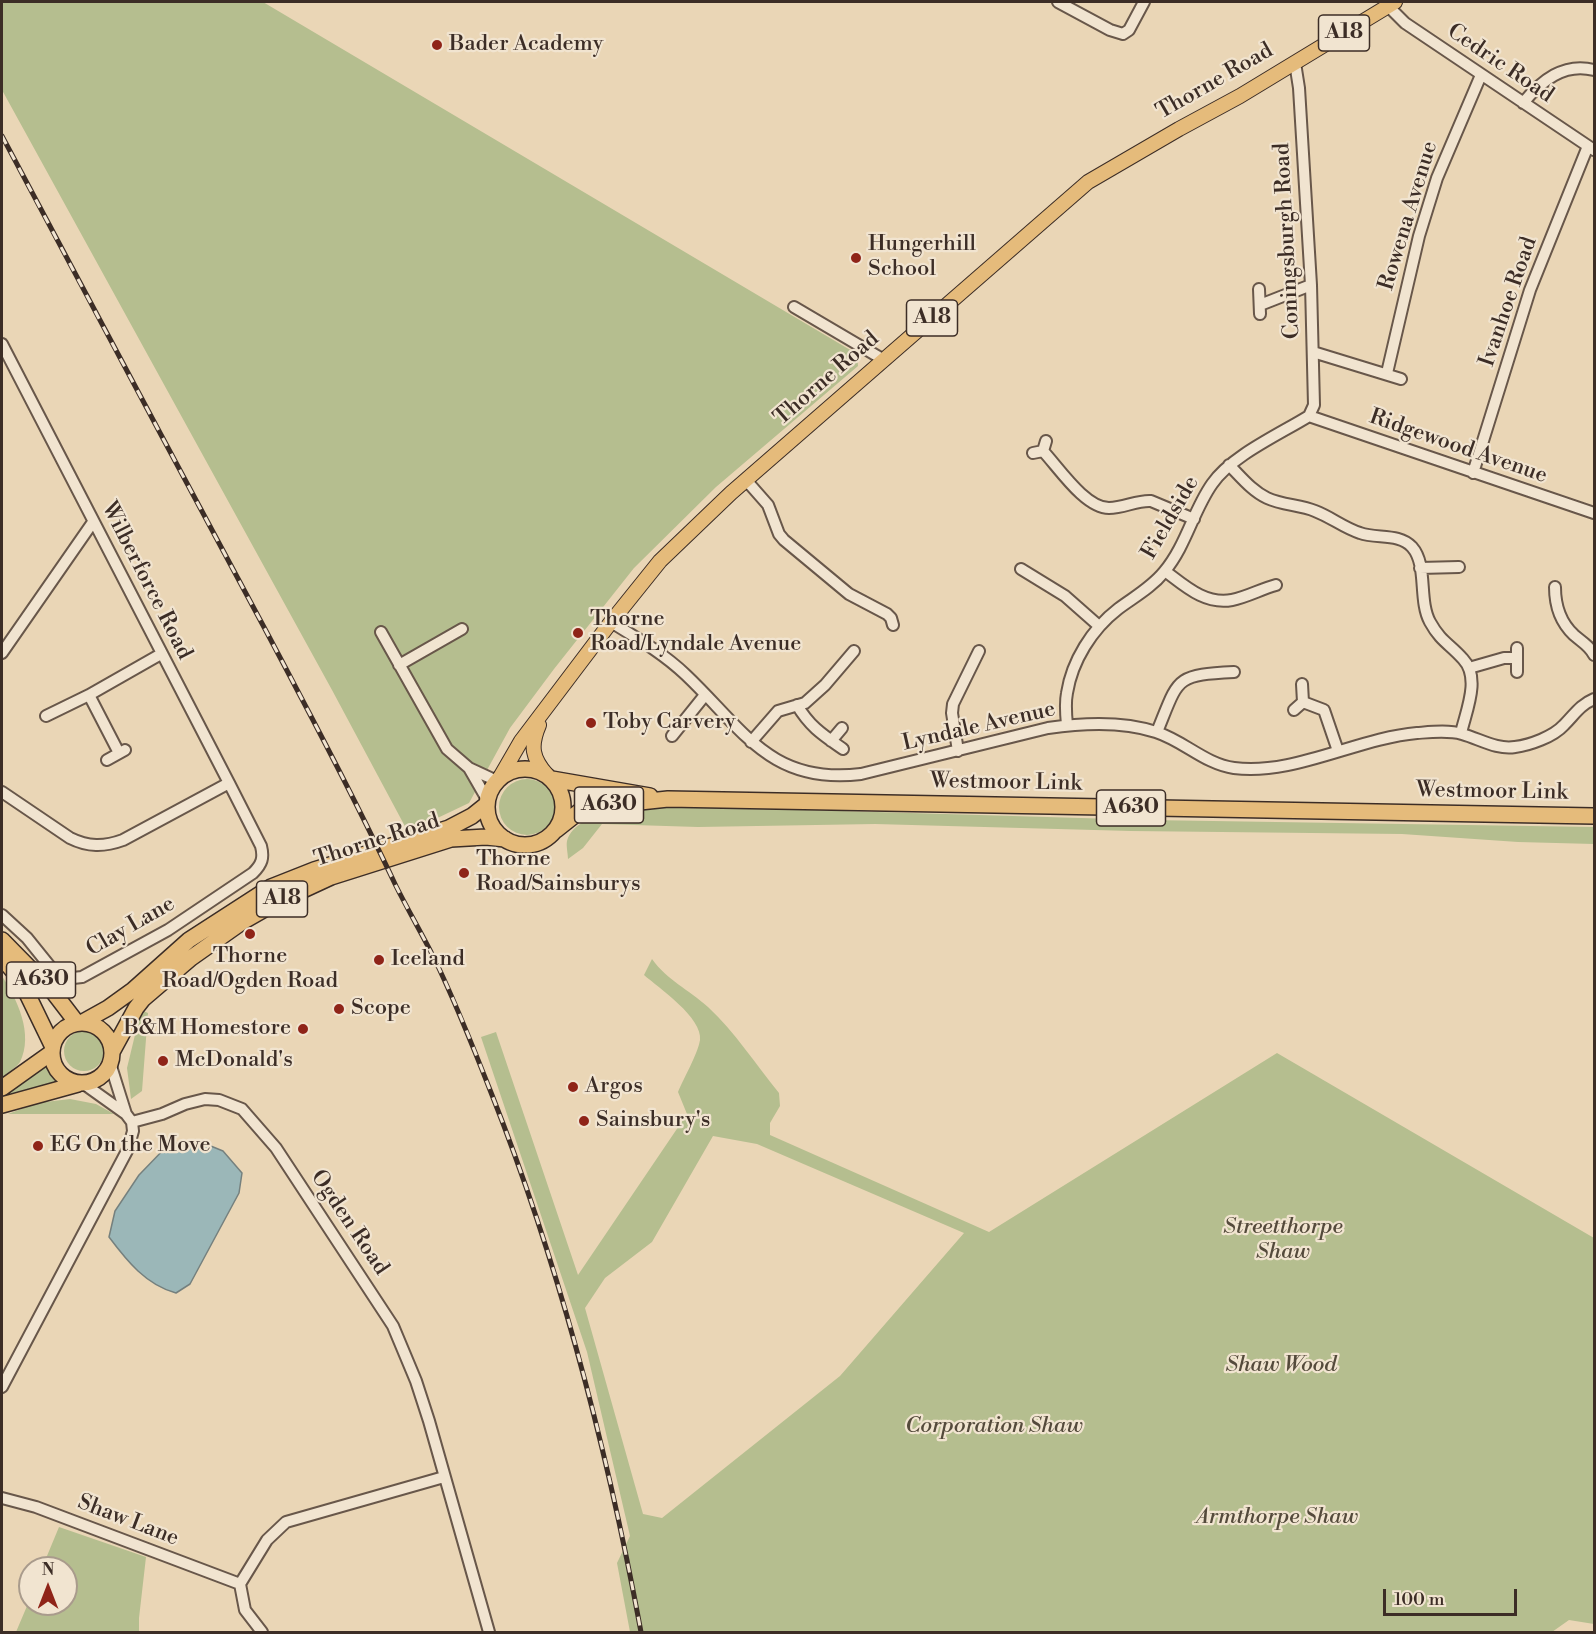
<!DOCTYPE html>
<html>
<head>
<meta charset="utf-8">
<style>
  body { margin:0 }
  #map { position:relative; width:1596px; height:1634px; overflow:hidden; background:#ead6b6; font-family:"Libre Bodoni",serif }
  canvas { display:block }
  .frame { position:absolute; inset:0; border:3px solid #3c2d26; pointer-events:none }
  .north { position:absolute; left:18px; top:1556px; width:60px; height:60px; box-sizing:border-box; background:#f1e4d0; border:2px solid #a99b8c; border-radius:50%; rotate:0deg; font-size:16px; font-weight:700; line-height:24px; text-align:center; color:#3c2d26 }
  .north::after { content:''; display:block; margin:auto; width:21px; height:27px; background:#8f2418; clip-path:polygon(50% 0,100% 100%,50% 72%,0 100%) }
  .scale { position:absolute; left:1383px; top:1589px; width:134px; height:27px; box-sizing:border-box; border:3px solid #3c2d26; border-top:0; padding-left:8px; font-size:18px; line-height:21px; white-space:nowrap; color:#3c2d26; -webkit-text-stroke:4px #f1e4d0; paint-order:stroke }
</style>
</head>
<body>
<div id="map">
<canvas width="1596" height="1634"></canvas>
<div class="frame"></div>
<div class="north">N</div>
<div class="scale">100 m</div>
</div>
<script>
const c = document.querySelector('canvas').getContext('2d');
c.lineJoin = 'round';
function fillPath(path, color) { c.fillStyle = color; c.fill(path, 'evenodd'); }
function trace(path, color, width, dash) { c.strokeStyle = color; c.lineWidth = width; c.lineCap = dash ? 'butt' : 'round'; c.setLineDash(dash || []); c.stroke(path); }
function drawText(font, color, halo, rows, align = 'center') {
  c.font = font + ' "Libre Bodoni",serif'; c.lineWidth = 4.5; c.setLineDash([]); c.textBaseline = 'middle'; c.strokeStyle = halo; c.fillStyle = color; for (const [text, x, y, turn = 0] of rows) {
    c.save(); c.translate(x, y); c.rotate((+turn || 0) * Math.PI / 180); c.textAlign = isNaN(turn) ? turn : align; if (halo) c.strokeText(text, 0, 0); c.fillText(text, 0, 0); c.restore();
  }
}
const green = new Path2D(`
  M2,2H263L857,354L858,366L716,487L634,568L554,669L510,728L469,803L408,832L332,690L2,90Z
  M499 807a28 28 0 1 1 56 0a28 28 0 1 1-56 0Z
  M672,806L1149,820L1594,827V844L1518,842L1402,834L1131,831L875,824L698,827L602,824L583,848L568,859C568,854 566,846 567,841C578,807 643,809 672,806Z
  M652,959C668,981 688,989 708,1007C735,1032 756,1065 779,1093L780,1106L770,1123V1135L989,1232L1277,1053L1594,1238V1624L1569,1620L1552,1632H630L617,1563L630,1536L587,1352L481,1037L496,1032L578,1275L687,1114L678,1092C684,1078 698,1053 700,1040C703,1018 659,988 644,975ZM713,1136L757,1144L964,1233L840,1376L662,1518L643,1514L585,1308L605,1278L652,1242Z
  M2,976C17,999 34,1034 20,1062C16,1068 7,1073 2,1077Z
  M141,1010L148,1013L142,1091L131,1099L127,1068Z
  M64 1051a20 20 0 1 1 40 0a20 20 0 1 1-40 0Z
  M46,1064L48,1071L61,1083L25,1095L2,1096L27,1080Z
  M70,1099L96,1104L114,1114H8L37,1103Z
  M59,1527L146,1557L139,1618V1632H16L30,1599V1604H66V1568H42Z`);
const water = new Path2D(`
  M196,1140L223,1151L242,1173L239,1193L190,1284L176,1293C146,1285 127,1261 109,1237L115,1211L139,1175L168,1145Z`);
const minor = new Path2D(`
  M1058,2L1110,30L1123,34L1129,30L1144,2
  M1388,6L1405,23L1594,150
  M1523,103C1541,81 1564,62 1594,70
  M1259,289L1260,314
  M1260,305L1311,285
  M794,307L884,360
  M2,344L229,783L261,846C264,858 262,864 253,873L168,930L82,977L73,978H64L56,974L27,938L2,915
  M1313,352L1401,379
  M1387,373L1419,236L1437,178L1481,75
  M1309,416L1594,513
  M1043,451C1059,468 1085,508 1109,508C1124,508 1137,500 1151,501L1194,519
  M1033,453L1043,451L1046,441
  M1229,465C1241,477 1252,491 1267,498C1282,505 1300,505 1315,511C1331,517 1344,528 1360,533C1377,539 1399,533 1412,547C1428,565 1418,600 1430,622C1441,642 1450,644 1463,659C1481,678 1466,711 1461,733
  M1473,473L1530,290L1588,146
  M746,480L768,505L779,534L784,540L849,594L887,614L891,618L893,625
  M1420,568L1459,567
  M1021,569L1065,596L1099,626
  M1165,571C1185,586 1205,605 1232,600C1247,597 1261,589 1276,585
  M1555,587C1555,606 1560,622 1574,635C1582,642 1590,646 1594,655
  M611,622C637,638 664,654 686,675C743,729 770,785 861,774L1048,728C1082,723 1123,721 1156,732C1184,741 1205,764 1234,768C1293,776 1358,738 1417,733C1431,732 1449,730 1462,734C1480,739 1497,750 1515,747C1530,745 1553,737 1564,725C1575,714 1580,705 1594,699
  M381,632L447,749L469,768L497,781
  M2,653L93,522
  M399,665L462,629
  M1469,668L1504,658H1517
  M1517,672V648
  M89,695L119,753
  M1303,702L1324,710L1338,751
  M797,705C810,727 823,735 843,749
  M1294,710L1303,702L1302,684
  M46,716L89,695L161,654
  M1067,725C1066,715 1065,703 1067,693C1072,661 1092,629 1118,609C1134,597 1151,588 1164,572C1186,546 1193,511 1212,484C1231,456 1280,434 1309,416L1314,405L1311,285L1299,88L1296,69L1293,64
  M1157,732C1179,678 1174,675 1234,672
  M672,736L705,695
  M831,741L842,728
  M751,742L778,711L805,703L825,685L854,651
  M958,751L952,713L953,704L979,651
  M107,760L125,750
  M469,768L488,801
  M2,792L70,838C88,847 104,847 123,840L229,783
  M110,1063L126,1114L132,1122L162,1114L185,1104L205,1099L219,1100L242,1109L276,1148L393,1326L416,1381L429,1421L489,1632
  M84,1084L126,1114
  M2,1387L128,1149L133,1131L132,1122
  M2,1498L36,1507L240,1584
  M262,1632L245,1610L240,1584L267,1540L286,1522L444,1477`);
const major = new Path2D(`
  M539,725C530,746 532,758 547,775
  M499,779L521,741L611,622L660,561L731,493L1088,182L1179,129L1240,96L1395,2`);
const highway = new Path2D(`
  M487 807a38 38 0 1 1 76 0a38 38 0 1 1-76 0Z
  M552,779L650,796
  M556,830L580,811L593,807L668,799L1594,816
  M2,940L54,993L77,1023
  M2,958L20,979L52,1045
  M52 1053a30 30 0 1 1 60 0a30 30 0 1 1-60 0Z
  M81,1023L108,1008L133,990L189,940L271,887L314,870L449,828L472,816L487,804
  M112,1052L136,1008L143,999L191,958L242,922L277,902L331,877L451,839L486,837L505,839
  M2,1088L51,1053
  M2,1105L78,1084`);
const rail = new Path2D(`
  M2,136C89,300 177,465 265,629C310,714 355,799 396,886C408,910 422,934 434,958C456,1003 474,1049 492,1095C561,1270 607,1448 641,1632`);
const markers = [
  [437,45,6,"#8f2418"],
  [856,258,6,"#8f2418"],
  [578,633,6,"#8f2418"],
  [591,723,6,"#8f2418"],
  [464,873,6,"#8f2418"],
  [250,934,6,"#8f2418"],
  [379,960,6,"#8f2418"],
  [339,1009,6,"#8f2418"],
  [303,1029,6,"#8f2418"],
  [163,1061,6,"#8f2418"],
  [573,1087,6,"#8f2418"],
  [584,1121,6,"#8f2418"],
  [38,1146,6,"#8f2418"]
];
const shields = [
  [1344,33,51],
  [932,318,51],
  [609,805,69],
  [1131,808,69],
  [282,899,51],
  [41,980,69]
];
const shieldNames = [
  ["A18",1344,33],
  ["A18",932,318],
  ["A630",609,805],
  ["A630",1131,808],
  ["A18",282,899],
  ["A630",41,980]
];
const poiNames = [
  ["Bader Academy",449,45],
  ["Hungerhill",868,245],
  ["School",868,270],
  ["Thorne",590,620],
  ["Road/Lyndale Avenue",590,645],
  ["Toby Carvery",603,723],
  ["Thorne",476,860],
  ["Road/Sainsburys",476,885],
  ["Thorne",250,957,"center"],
  ["Road/Ogden Road",250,982,"center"],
  ["Iceland",391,960],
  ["Scope",351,1009],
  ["B&M Homestore",291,1029,"right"],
  ["McDonald's",175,1061],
  ["Argos",585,1087],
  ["Sainsbury's",596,1121],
  ["EG On the Move",50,1146]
];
const streetNames = [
  ["Cedric Road",1500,64,34],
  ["Thorne Road",1215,82,-30],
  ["Rowena Avenue",1409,216,-73],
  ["Coningsburgh Road",1288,241,-93],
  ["Ivanhoe Road",1509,302,-71],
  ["Thorne Road",827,379,-41],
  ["Ridgewood Avenue",1458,447,19],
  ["Fieldside",1171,518,-60],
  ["Wilberforce Road",146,581,63],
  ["Lyndale Avenue",979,727,-13],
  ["Westmoor Link",1006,783,1],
  ["Westmoor Link",1492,792,1],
  ["Thorne Road",377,841,-18],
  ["Clay Lane",131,927,-30],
  ["Ogden Road",349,1223,56],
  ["Shaw Lane",128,1521,21]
];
const parkNames = [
  ["Streetthorpe",1283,1228],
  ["Shaw",1283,1253],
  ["Shaw Wood",1281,1366],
  ["Corporation Shaw",994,1427],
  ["Armthorpe Shaw",1277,1518]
];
fillPath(green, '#b5be8f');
fillPath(water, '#9bb7b8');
trace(water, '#75807e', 1.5);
trace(minor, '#68574a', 14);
trace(major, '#3c2d26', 16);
trace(highway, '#3c2d26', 18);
trace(minor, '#f1e4d0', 10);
trace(major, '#e5bb7b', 14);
trace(highway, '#e5bb7b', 15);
trace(rail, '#3c2d26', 5);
trace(rail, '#f1e4d0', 3, [9]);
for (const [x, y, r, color] of markers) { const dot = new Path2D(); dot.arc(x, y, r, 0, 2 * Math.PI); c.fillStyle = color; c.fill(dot); trace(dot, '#f1e4d0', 2); }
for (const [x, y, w] of shields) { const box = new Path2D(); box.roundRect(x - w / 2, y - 18, w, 36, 4.5); c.fillStyle = '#f1e4d0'; c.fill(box); trace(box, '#3c2d26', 1.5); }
drawText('bold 21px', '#3c2d26', null, shieldNames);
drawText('22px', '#3c2d26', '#f1e4d0', poiNames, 'left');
drawText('22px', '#3c2d26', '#f1e4d0', streetNames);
drawText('italic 22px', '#544a3b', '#f1e4d0', parkNames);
</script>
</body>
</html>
